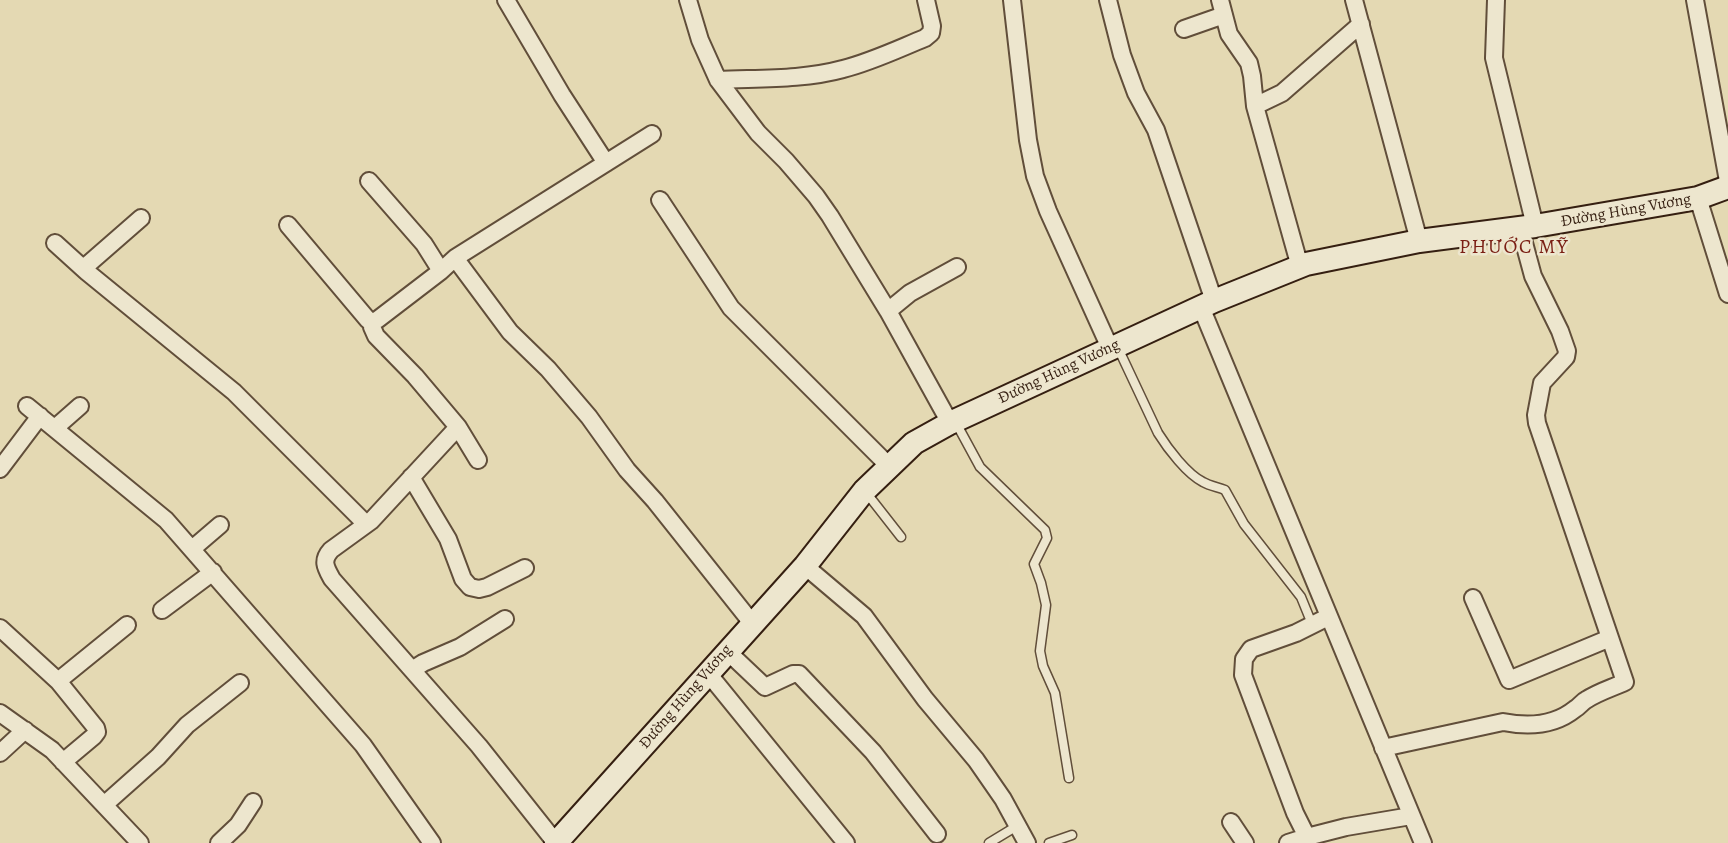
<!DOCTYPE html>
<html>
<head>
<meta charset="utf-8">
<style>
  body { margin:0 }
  canvas { display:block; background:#e4d9b3 }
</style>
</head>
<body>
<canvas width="1728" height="843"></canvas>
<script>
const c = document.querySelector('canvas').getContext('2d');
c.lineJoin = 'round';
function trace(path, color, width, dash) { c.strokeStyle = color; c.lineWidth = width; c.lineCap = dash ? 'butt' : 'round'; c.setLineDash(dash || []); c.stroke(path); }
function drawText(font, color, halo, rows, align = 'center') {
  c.font = font + ' Alegreya,serif'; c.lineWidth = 5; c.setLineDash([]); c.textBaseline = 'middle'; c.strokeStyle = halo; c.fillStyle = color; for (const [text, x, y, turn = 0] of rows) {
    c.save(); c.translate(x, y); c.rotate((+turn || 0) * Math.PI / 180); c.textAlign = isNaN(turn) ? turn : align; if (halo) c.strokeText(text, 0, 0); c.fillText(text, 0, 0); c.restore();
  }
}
const lane = new Path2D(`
  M1118,348L1158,433C1168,449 1187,474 1203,482C1210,486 1218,487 1225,490L1244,524L1301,597L1312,624
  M955,421L980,467L1045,530L1047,538L1034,564L1041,583L1046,605L1040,651L1043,666L1055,693L1069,778
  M865,491L901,537
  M989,843L1017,826
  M1049,843L1072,835`);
const street = new Path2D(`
  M506,0L562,95L606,163
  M688,0L700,40L718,80L758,133L786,161L816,196L830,216L888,311L950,423
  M1012,0L1028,140L1035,176L1048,211L1110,348
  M1108,0L1122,55L1136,93L1156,130L1214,301
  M1220,0L1229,34L1249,63L1252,76L1255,106L1300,267
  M1354,0L1419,241
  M1496,0L1494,58L1535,226
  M1695,0L1728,181
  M1184,29L1224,15
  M718,80C759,78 803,80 843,69C871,62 898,49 925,38L931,33L932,26L926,0
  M1255,106L1282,93L1361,24
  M369,181L424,244L441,271L455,258L510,332L548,369L589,417L627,470L655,501L752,623
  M1698,198L1728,294
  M660,200L731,308L889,466
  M288,225L368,320L373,321
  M55,243L87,272L234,392L366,524
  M455,258L652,134
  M85,269L86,266L141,218
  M1201,307L1423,843
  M888,311L910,293L957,267
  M373,321L372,327L376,336L415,376L458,427L478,460
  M373,321L377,320L441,271
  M27,406L166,520L363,745L432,843
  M458,427L371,521L331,550C321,561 326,568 332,579L479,746L556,843
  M55,428L80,406
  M0,469L40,416
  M411,477L448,539L463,579L470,587L479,589L487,587L525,568
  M192,549L220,525
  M805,566L864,616L925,699L976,760L1003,799L1027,843
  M1473,598L1509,680L1610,638
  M162,610L213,572
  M1328,617L1296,633L1251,649L1244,659L1243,675L1295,813L1307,837L1346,827L1411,816
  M0,628L58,681L96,728L97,732L94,736L63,762
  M727,651L765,687L793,674H799L873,752L937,834
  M412,670L423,663L460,647L505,619
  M707,672L846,843
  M58,681L127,625
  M0,713L52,750L140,843
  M1383,748L1503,722C1528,727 1554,726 1575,709C1579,707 1582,702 1586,700C1598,692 1612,688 1625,682L1537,423L1536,415L1542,383L1566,357L1567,351L1560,331L1533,276L1520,228
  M0,753L25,730
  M104,805L158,757L187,725L240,683
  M1231,822L1245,843
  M219,843L238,825L253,802
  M1288,843L1307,837`);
const secondary = new Path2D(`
  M556,843L805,566L864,491L914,443L950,423L1214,301L1306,264L1419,241L1535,226L1698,198L1728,187`);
const streetNames = [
  ["Đường Hùng Vương",1626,211,-10],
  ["Đường Hùng Vương",1059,372,-25],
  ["Đường Hùng Vương",686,697,-49]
];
const quarterNames = [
  ["PHƯỚC MỸ",1514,248]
];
trace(lane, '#614e3a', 11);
trace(street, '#614e3a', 20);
trace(secondary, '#351f11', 26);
trace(lane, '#ede6ce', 8);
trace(street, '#ede6ce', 16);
trace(secondary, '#ede6ce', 22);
drawText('16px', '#351f11', '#ede6ce', streetNames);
c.letterSpacing = '1.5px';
drawText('20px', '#7a1f14', '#ede6ce', quarterNames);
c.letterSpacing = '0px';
</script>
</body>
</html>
